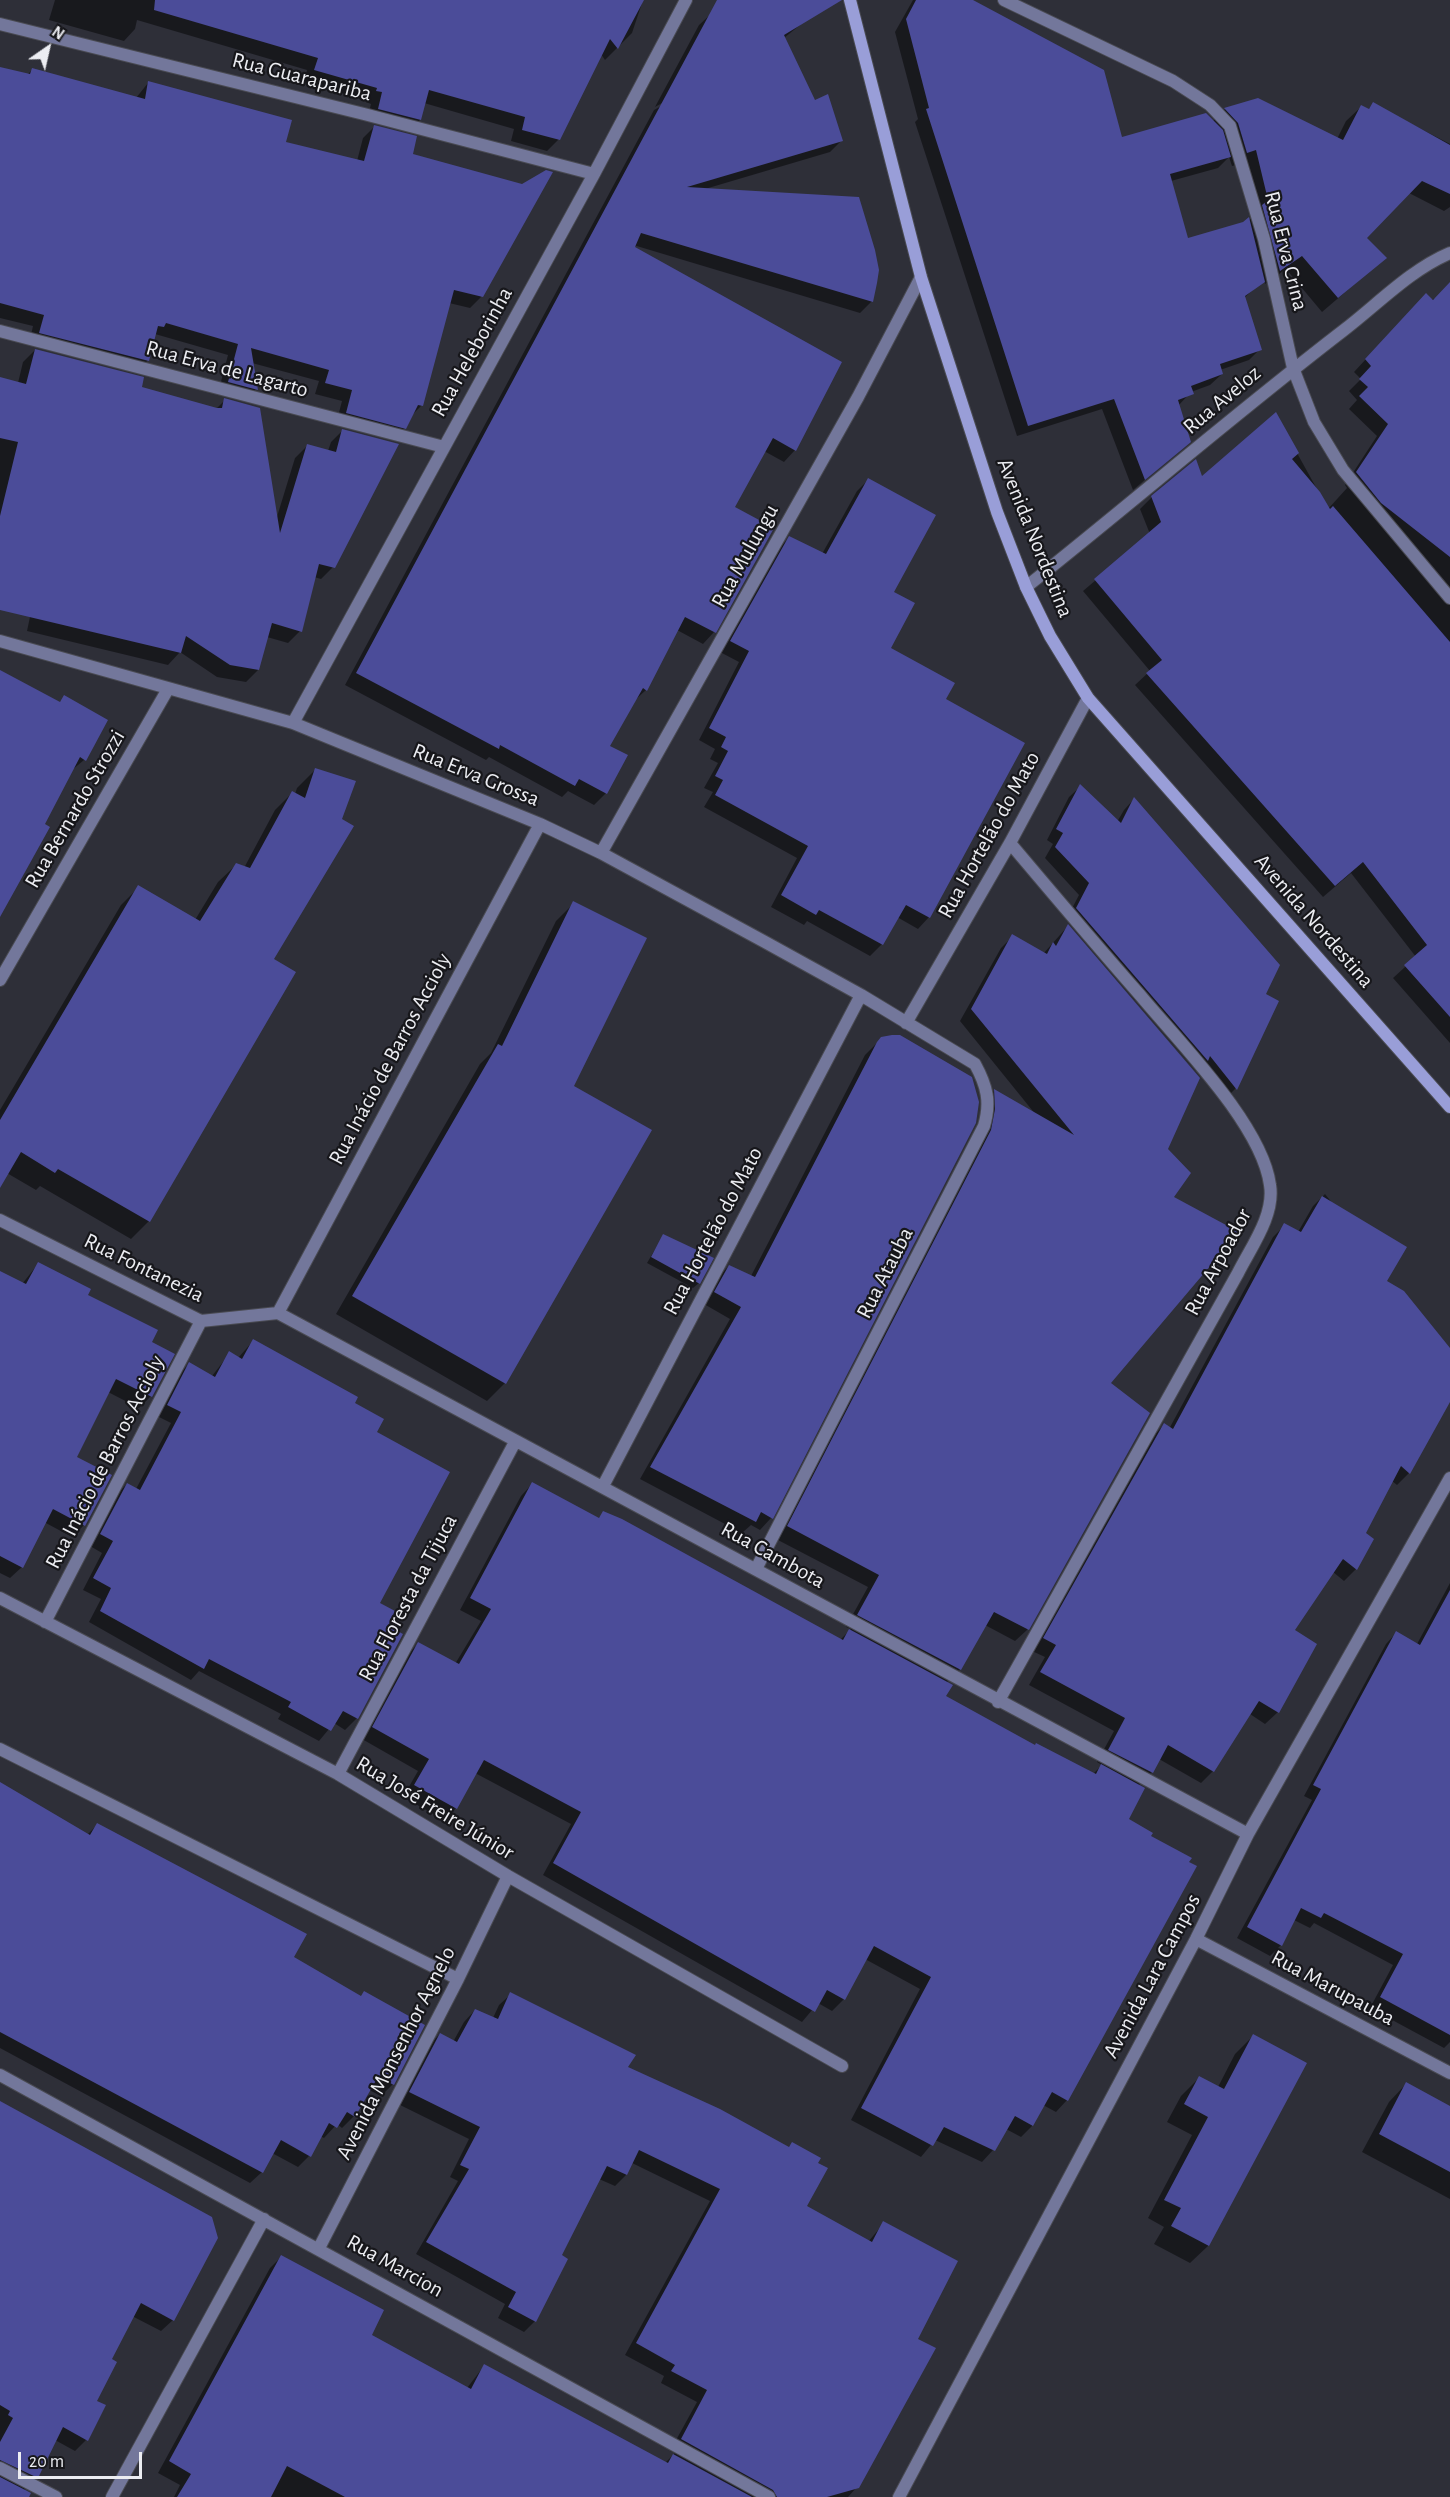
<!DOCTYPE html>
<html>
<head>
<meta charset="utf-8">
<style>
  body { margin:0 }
  #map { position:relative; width:1450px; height:2497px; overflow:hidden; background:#2e2f38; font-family:"Alegreya Sans",sans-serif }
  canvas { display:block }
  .north { position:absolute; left:18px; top:18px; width:60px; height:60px; -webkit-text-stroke:4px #17171b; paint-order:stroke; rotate:34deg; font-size:16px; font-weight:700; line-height:24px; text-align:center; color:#ecedf2 }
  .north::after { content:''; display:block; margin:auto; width:21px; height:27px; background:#ecedf2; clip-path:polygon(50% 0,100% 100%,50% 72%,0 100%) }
  .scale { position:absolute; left:18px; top:2452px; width:124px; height:27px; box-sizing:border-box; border:3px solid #ecedf2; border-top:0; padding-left:8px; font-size:18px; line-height:21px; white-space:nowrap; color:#ecedf2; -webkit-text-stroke:4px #17171b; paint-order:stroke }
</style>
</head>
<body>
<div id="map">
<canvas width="1450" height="2497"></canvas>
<div class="north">N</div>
<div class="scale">20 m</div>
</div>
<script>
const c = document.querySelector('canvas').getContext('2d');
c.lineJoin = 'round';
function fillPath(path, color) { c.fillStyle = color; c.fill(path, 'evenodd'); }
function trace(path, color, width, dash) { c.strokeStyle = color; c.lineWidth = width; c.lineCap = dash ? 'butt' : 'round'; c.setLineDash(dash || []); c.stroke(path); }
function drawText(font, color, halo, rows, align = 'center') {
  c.font = font + ' "Alegreya Sans",sans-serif'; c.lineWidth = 4.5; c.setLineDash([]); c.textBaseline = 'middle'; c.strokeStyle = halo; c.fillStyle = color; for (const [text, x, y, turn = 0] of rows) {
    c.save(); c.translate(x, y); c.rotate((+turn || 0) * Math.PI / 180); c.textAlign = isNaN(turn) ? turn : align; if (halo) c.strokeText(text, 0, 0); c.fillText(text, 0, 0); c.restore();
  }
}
const shadow = new Path2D(`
  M55,0H643L632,33L605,60L601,54L559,139L547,151L511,141L514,129L424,103L420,120L408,131L367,120L371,104L366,102V100L304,82L307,70L137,20L135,29L124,41L49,20Z
  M765,0H799L805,21L784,38L814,102L841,141L830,152L705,189L872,301L860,313L630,244L795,450L784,462L764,451L733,508L714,632L703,644L677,630L646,690L634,701L608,746L626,756L606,793L594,805L568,791L562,797L489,757L486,760L345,685L654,110L704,83L700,82L655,107L699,25L712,13Z
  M913,0H969L1121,139L1212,122L1225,109L1257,100L1337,139L1346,121L1361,107L1368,110L1373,104L1450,144V207L1444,211L1409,193L1365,238L1385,258L1322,312L1286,269L1265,284L1264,280L1244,298L1260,349L1249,360L1220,370L1222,374L1210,385L1191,392L1178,406L1189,442L1133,490L1102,409L1017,436L915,122L918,119L895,32ZM1229,157L1232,166L1241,164L1254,216L1248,221L1187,240L1171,181L1218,168Z
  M0,69L27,75L32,70L136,98L148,83L284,143L357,161L363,138L374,127L411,155L481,297L470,308L449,303L421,406L411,416L405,428L394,439L336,424L342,401L315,394L319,381L252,363L256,389L245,400L218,393L228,355L155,334L147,361L136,372L29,344L33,326L0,318Z
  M1450,292V1043L1393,978L1416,957L1351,873L1323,897L1135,685L1150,671L1083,591L1150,534L1140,509L1152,497L1201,479L1276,415L1328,509L1347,488L1345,485L1377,436L1349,409L1357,400L1349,391L1361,379L1354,372L1414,307Z
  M35,350L140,388L216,409L225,400L276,520L295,458L307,446L328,451L331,442L342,431L333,567L321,579L314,577L300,631L288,643L267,637L258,670L246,682L217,677L180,652L168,665L27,631L31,612L0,603V379L18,383L23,362Z
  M868,480L892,592L889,649L944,699L929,917L918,929L897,917L882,944L870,956L807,921L804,925L771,907L797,858L704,807L713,792L704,788L718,763L710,759L715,749L699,740L739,662L720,652L778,549L789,538L822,554L857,491Z
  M0,671L59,703L65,697L84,760L72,770L43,824L0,916Z
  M315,770L272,959L149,1221L131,1239L40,1186L36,1190L0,1169V1110L121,905L139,887L195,920L218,882L236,865L244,868L275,810L292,793L295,794L297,788Z
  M1080,787L1117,822L1124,810L1134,799L1264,995L1277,1001L1235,1089L1225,1099L1200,1067L1196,1071L1066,920L1079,895L1045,858L1053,844L1047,840L1069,797Z
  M574,903L572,1087L505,1383L487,1401L336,1314L480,1064L491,1053L556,921Z
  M1068,926L1166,1149L1171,1198L1109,1383L1148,1413L1027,1630L1015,1641L985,1625L960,1669L946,1683L944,1696L1035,1747L1093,1774L1102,1765L1097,1762L1114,1731L1029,1685L1045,1657L1032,1651L1152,1437L1164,1425L1169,1429L1273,1237L1285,1225L1298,1232L1313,1206L1325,1194L1389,1274L1385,1282L1450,1351V1385L1445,1408L1409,1473L1397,1485L1392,1481L1364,1533L1356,1569L1344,1581L1333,1572L1293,1630L1278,1712L1265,1724L1250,1714L1213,1771L1201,1783L1159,1759L1151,1773L1138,1786L1127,1820L1067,2100L1056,2112L1043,2105L1032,2126L1021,2137L1006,2129L993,2150L982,2162L935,2140L921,2157L851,2120L920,1989L865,1959L844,1999L832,2011L818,2003L802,2022L543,1875L571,1824L475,1773L456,1808L444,1820L403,1797L418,1771L362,1739L407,1655L418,1644L455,1664L481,1621L460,1610L521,1496L532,1484L598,1519L604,1513L840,1640L851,1629L846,1627L868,1587L776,1539L980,1143L983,1103L994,1091L1036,1115L960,1021L1001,948L1013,936L1043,954Z
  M881,1039L771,1518L760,1530L751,1525L742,1533L640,1479L730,1319L704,1304L717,1278L729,1266L751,1276L865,1055Z
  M663,1236L699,1283L693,1288L647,1263Z
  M38,1264L150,1342L151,1396L139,1408L108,1392L75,1457L84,1525L72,1537L44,1522L22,1567L10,1578L0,1573V1272L22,1284Z
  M253,1341L353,1404L375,1432L378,1603L386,1626L401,1635L357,1718L345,1730L334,1723L319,1741L278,1719L281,1714L199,1671L191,1680L89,1622L101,1599L83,1590L102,1553L90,1546L115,1496L127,1484L136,1489L171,1423L157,1416L178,1375L189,1364L212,1376L230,1353L238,1358Z
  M1450,1583V2042L1444,2048L1370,2008L1393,1965L1314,1923L1310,1928L1294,1920L1281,1945L1270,1956L1237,1938L1312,1800L1304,1796L1386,1644L1396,1633L1417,1644Z
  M0,1784L87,1835L97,1825L292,1958L393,2084L381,2096L369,2090L354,2116L342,2128L337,2124L324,2138L320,2136L309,2156L298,2167L272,2153L262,2172L250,2183L0,2048Z
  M511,1994L626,2068L788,2148L792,2144L805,2207L868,2242L884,2223L916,2340L857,2487L848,2497H174L180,2485L158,2473L270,2268L281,2257L370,2335L467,2388L484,2366L665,2463L675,2453L670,2451L697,2402L661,2383L664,2376L625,2355L710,2201L632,2163L626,2175L615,2186L599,2179L560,2256L535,2321L524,2332L498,2318L505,2304L416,2254L458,2181L450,2177L469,2139L398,2104L428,2046L440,2034L453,2042L464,2022L475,2010L493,2018L499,2005Z
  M1253,2036L1305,2063L1208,2246L1190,2263L1154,2244L1164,2227L1148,2218L1192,2135L1167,2122L1181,2096L1199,2078L1218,2087L1235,2054Z
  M1406,2084L1450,2108V2199L1362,2152L1389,2102Z
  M0,2103L173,2320L161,2331L132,2316L110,2359L95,2401L86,2440L75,2451L55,2440L37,2477L23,2491L27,2497H0Z`);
const building = new Path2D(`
  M155,0H644L618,49L610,39L560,140L522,130L525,117L429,90L421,120L378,109L382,92L376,91L377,88L314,70L318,58L154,10Z
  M717,0H842L784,35L815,100L828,94L843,141L687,187L859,197L875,250L879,270L877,283L873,302L641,233L635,247L842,362L796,451L773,438L735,507L774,528L716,633L685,617L647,691L643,688L610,746L628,755L607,794L579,779L575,786L500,745L499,749L356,673Z
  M916,0H973L1104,70L1122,137L1206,113L1223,130L1231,157L1170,174L1188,238L1243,222L1249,217L1265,282L1245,296L1262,350L1220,364L1223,374L1191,386L1194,394L1178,400L1191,442L1145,480L1114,399L1028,426L926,109L929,108L906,19Z
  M0,67L30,74L32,68L145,99L148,81L292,120L286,142L364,161L374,125L417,136L413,154L522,184L546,170L553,172L483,297L454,290L423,406L418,405L406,429L346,413L352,390L325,383L329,370L251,348L258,390L228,382L238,344L166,323L164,327L158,326L149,361L39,333L44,315L0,303Z
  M1258,98L1343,140L1361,105L1369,109L1373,102L1450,145V194L1422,181L1367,238L1387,258L1338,298L1302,256L1280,271L1262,205L1268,200L1256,150L1247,153L1238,123L1224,108Z
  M1450,282V557L1381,503L1356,472L1388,424L1359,396L1368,387L1359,379L1371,366L1365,359L1426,293L1433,300Z
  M35,349L144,377L142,387L217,408H222L224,398L260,408L280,533L307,444L336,452L342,429L399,444L335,568L319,564L302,632L272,623L259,670L230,665L186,636L181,653L0,610V516L18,442L0,438V377L26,384Z
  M1276,412L1299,453L1292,459L1320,492L1330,509L1333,506L1450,642V1017L1404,965L1427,945L1363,862L1335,886L1146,673L1162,660L1094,579L1161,522L1151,496L1196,459L1202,476Z
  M868,478L936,515L894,592L915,603L891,648L955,683L946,699L1025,743L930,918L906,905L883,945L819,910L816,915L781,895L808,846L715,795L723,780L715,776L728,751L721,747L726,737L709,728L749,651L730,641L789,536L826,554Z
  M0,670L60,702L64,695L108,720L86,761L80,757L45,824L50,827L0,917Z
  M315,768L356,781L342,819L354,826L274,959L296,972L150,1222L58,1169L55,1173L21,1152L0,1188V1120L138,885L200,921L236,863L250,868L292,791L305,798Z
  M1080,784L1121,823L1134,797L1280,965L1266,994L1279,1001L1237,1090L1210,1056L1208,1061L1076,908L1089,883L1055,847L1063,833L1056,829Z
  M573,901L647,938L574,1086L652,1130L506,1384L352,1296L498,1044L502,1046Z
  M1068,924L1200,1078L1168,1149L1191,1173L1174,1197L1239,1232L1111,1383L1150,1413L1029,1630L994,1612L961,1670L857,1615L879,1575L787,1526L991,1130L995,1109L994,1089L1074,1135L971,1009L1012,934L1047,954L1053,942L1056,946Z
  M892,1035H900L972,1077L979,1102L976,1123L773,1519L761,1512L756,1522L650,1467L741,1307L714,1292L729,1265L755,1277L877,1042L881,1037Z
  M1322,1196L1407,1247L1387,1281L1404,1291L1450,1348V1402L1410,1474L1401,1466L1366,1533L1374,1539L1357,1570L1343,1559L1295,1630L1317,1644L1279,1713L1259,1701L1214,1772L1168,1745L1153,1773L1108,1750L1125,1718L1040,1672L1056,1645L1043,1638L1164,1423L1173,1429L1284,1223L1301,1232Z
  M663,1234L714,1258L700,1284L651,1257Z
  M38,1262L91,1289L88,1295L158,1330L152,1342L175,1354L152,1397L116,1379L77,1457L112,1475L85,1526L53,1509L23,1568L0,1556V1271L26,1284Z
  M253,1339L358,1397L355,1403L384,1419L377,1432L450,1472L380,1603L395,1611L388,1626L403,1634L358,1719L343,1711L331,1731L288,1707L291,1702L209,1659L204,1669L100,1611L111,1588L93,1578L113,1541L100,1534L127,1483L140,1490L181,1412L167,1405L189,1362L215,1377L229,1351L242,1359Z
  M532,1482L599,1518L603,1511L622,1519L843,1640L849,1629L953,1685L946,1696L1035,1745L1036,1743L1096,1774L1101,1764L1145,1788L1129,1819L1153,1833L1151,1836L1192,1858L1189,1862L1197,1866L1068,2101L1052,2092L1033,2126L1015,2116L995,2151L944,2127L933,2146L861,2108L931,1977L874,1946L845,2000L827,1990L815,2012L553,1863L581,1812L484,1760L457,1809L414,1785L429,1759L372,1727L418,1642L459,1664L491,1609L470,1598Z
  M1450,1590V2035L1380,1997L1403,1954L1324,1913L1321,1918L1301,1908L1282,1946L1247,1927L1321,1789L1313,1785L1396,1631L1420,1645Z
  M0,1782L90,1835L97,1823L307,1934L294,1957L361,1996L364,1991L425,2025L394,2085L378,2077L355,2117L347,2112L337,2128L329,2123L311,2157L281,2140L263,2173L0,2032Z
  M510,1992L636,2055L628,2067L720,2109L789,2147L792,2142L821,2158L818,2163L828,2168L807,2206L872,2242L883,2221L958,2261L918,2339L936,2348L859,2488L827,2497H777L773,2490L681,2439L707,2390L671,2371L675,2365L636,2343L720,2189L639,2150L627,2175L607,2166L562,2255L568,2259L536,2322L508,2307L516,2292L426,2242L469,2169L460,2165L480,2127L409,2092L440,2033L457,2042L475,2009L498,2019Z
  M1253,2034L1307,2063L1209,2246L1171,2226L1181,2208L1164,2200L1208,2117L1184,2104L1199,2076L1224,2089Z
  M1406,2082L1450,2106V2172L1379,2134Z
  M0,2101L212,2217L218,2238L174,2321L141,2303L112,2359L117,2362L97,2401L106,2405L88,2441L63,2427L38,2478L0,2460V2442L13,2418L8,2415L10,2411L0,2405Z
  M281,2255L384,2310L372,2335L471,2389L484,2364L668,2463L673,2454L752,2497H345L287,2466L271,2497H177L191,2474L169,2461Z
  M0,2477L31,2493L29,2497H0Z`);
const minor = new Path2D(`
  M1004,0L1173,81L1210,105L1230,126L1264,239L1293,368L1314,422L1343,470L1450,598
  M0,24L364,114L594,174
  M0,331L444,447
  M1026,587C1133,502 1236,413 1344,330C1378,304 1410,270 1450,253
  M0,641L293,723L540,824L601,853L765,942L861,995L975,1064C987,1086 991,1102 984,1126L756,1569
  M293,723L594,174L686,0
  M601,853L858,397L921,277
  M0,980L168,689
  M906,1023L1010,843L1088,698
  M0,1220L201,1321L278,1313
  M278,1313L1248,1834
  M278,1313L540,824
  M603,1486L861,995
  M0,1598L338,1774L508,1876L842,2066
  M45,1622L201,1321
  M998,1702L1238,1273C1251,1247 1275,1215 1270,1185C1262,1125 1179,1042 1140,995C1096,945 1053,894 1010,843
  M0,1749L458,1979
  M338,1774L515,1442
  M1196,1939L1450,2073
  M0,2075L769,2497
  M319,2248L458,1979L508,1876
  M0,2468L56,2497
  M112,2497L264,2219
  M899,2497L1196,1939L1248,1834L1450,1478`);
const secondary = new Path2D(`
  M850,0L921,277L997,512L1026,587L1050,636L1088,698L1450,1107`);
const streetNames = [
  ["Rua Guarapariba",302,77,14],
  ["Rua Erva Crina",1286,251,76],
  ["Rua Heleborinha",472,352,-61],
  ["Rua Erva de Lagarto",227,369,15],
  ["Rua Aveloz",1222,400,-40],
  ["Avenida Nordestina",1035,538,68],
  ["Rua Mulungu",745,556,-61],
  ["Rua Erva Grossa",476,775,22],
  ["Rua Bernardo Strozzi",75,809,-60],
  ["Rua Hortelão do Mato",989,835,-61],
  ["Avenida Nordestina",1314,921,49],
  ["Rua Inácio de Barros Accioly",390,1059,-62],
  ["Rua Hortelão do Mato",713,1231,-62],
  ["Rua Arpoador",1218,1262,-62],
  ["Rua Fontanezia",144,1268,26],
  ["Rua Atauba",885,1273,-63],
  ["Rua Inácio de Barros Accioly",105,1462,-63],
  ["Rua Cambota",773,1555,29],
  ["Rua Floresta da Tijuca",408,1598,-62],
  ["Rua José Freire Júnior",435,1808,31],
  ["Avenida Lara Campos",1152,1976,-62],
  ["Rua Marupauba",1333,1988,28],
  ["Avenida Monsenhor Agnelo",396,2053,-63],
  ["Rua Marcion",395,2266,29]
];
fillPath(shadow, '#0007');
fillPath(building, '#4b4c99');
trace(minor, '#494a52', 14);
trace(secondary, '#494a52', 14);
trace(minor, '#73779b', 12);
trace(secondary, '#999ed8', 12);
drawText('22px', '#ecedf2', '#17171b', streetNames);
</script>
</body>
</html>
